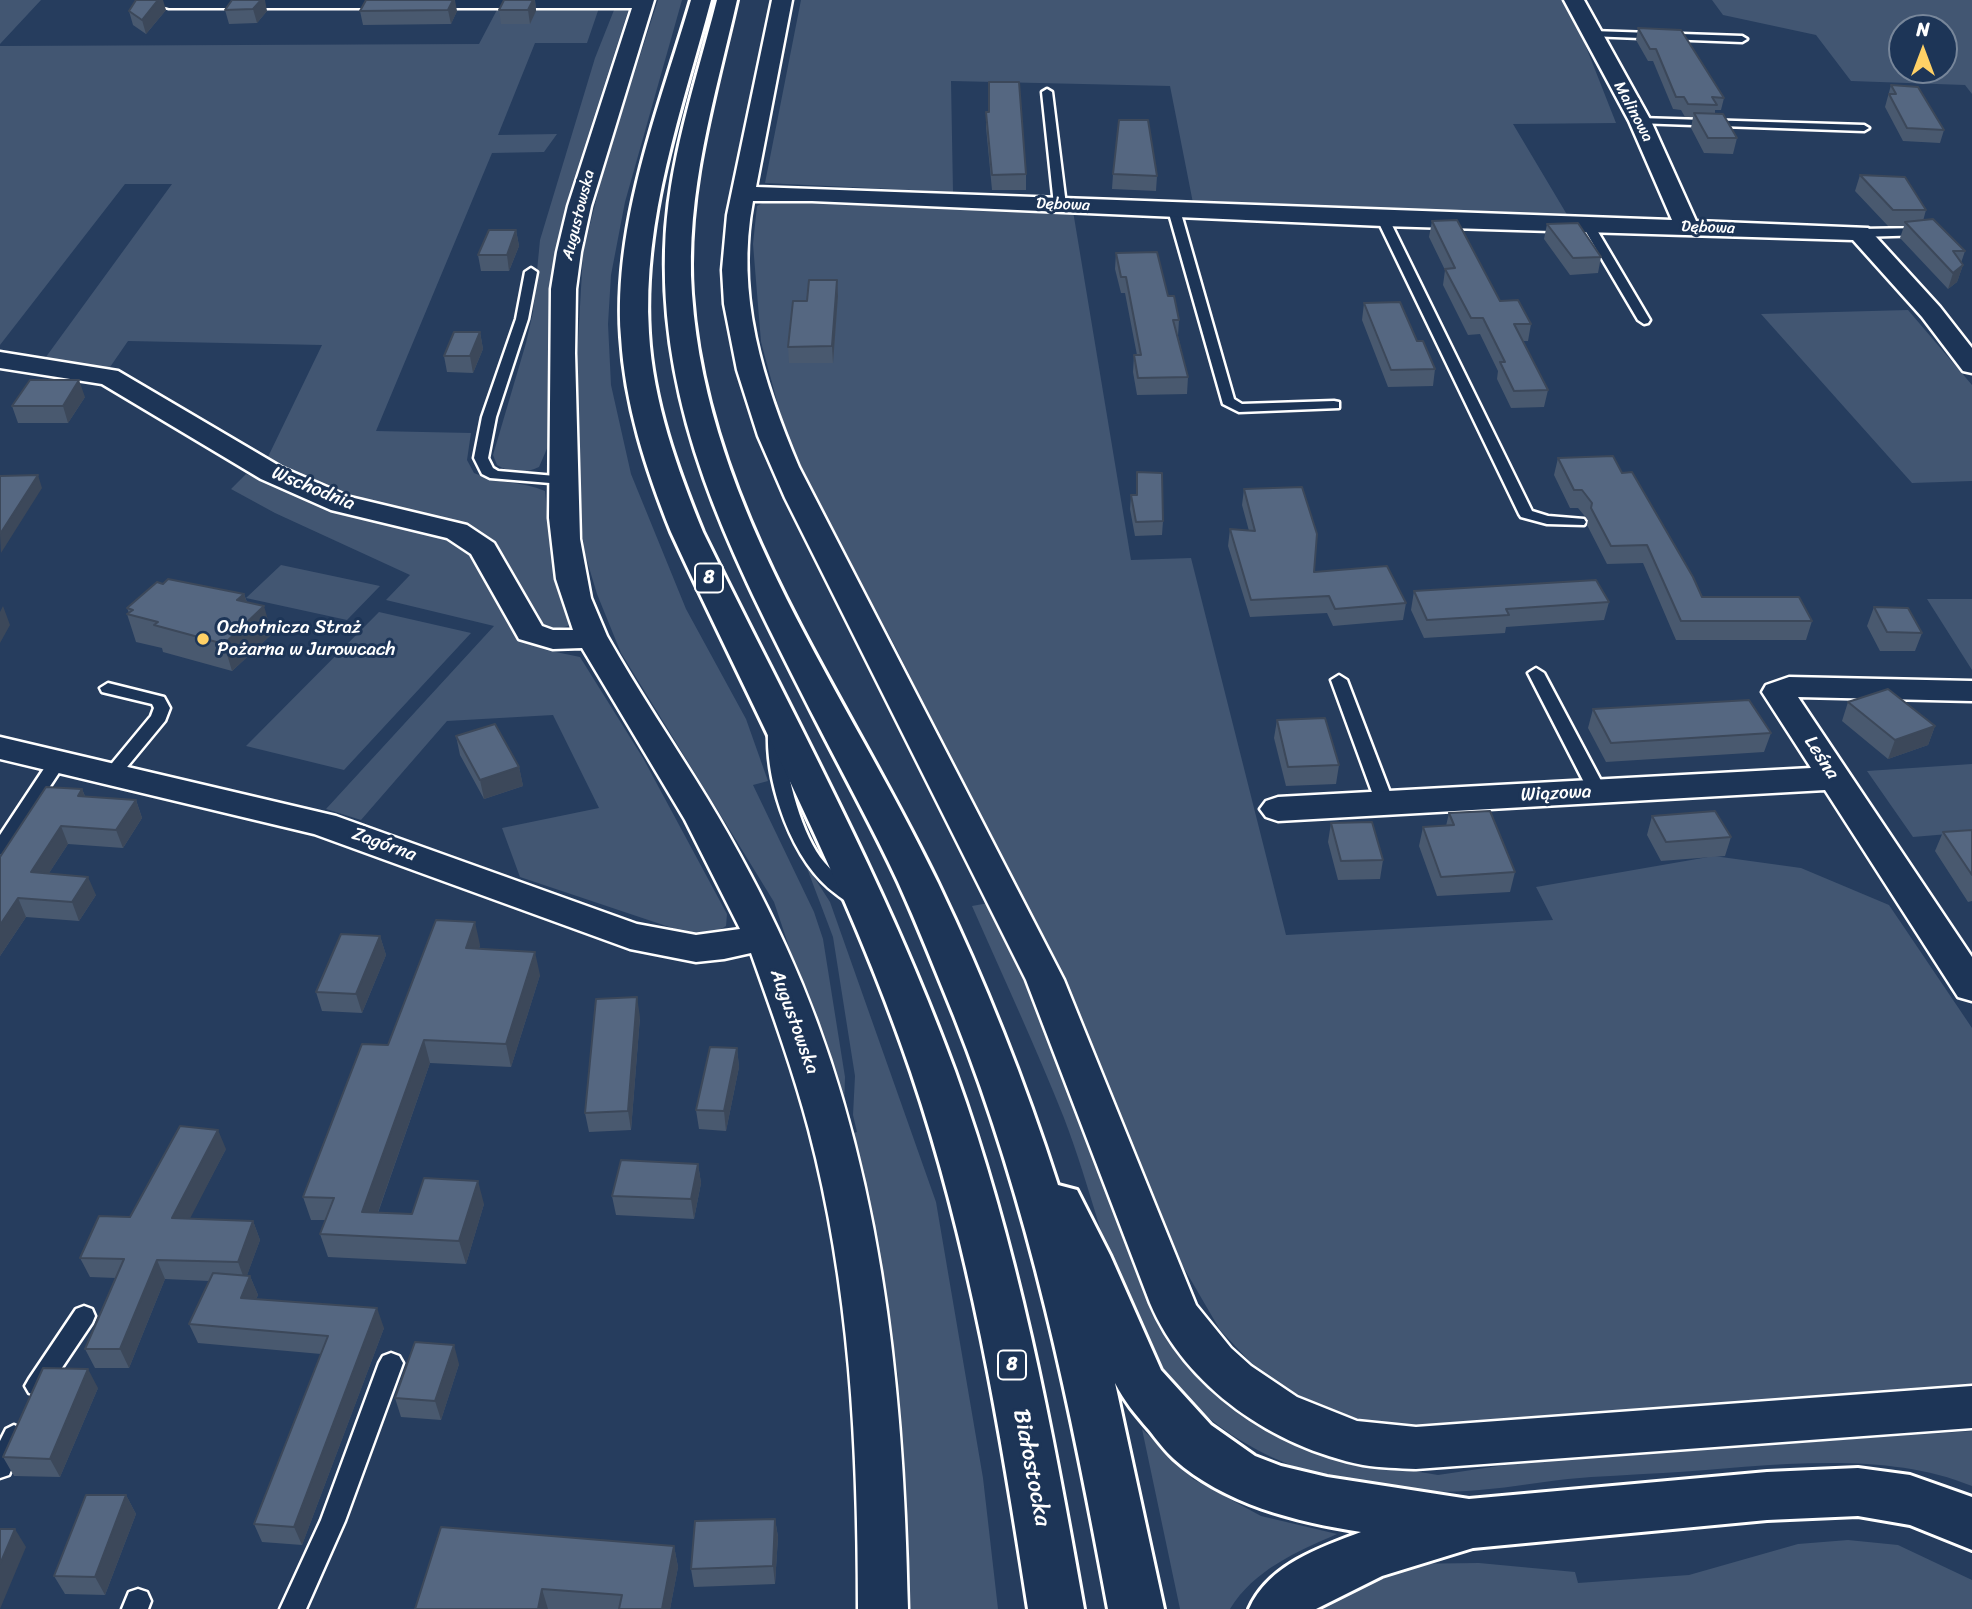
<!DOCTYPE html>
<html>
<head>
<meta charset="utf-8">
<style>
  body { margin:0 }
  #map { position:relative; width:1972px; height:1609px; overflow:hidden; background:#263d5e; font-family:Sriracha,sans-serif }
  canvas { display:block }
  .north { position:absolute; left:1888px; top:14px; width:70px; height:70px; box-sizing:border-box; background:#1d3557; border:2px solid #77869a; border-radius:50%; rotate:0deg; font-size:19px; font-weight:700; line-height:28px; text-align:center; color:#fff }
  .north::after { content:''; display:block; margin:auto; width:24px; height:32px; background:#ffd166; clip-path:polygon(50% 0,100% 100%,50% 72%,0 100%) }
</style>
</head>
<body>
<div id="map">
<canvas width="1972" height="1609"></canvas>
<div class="north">N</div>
</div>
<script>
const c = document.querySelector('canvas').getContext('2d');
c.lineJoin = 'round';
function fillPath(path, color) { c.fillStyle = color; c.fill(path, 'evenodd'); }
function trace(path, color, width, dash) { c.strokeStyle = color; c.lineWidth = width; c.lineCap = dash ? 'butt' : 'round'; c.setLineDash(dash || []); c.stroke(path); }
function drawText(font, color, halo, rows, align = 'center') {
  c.font = font + ' Sriracha,sans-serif'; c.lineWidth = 6; c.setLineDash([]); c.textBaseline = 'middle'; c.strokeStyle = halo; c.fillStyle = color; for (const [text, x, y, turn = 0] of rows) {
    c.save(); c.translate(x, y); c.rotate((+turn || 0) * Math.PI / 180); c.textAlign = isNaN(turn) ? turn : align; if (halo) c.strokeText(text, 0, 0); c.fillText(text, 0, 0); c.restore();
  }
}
const green = new Path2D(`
  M0,0H41L0,44Z
  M658,0H682L625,202L611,275L608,324L611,385L631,474L686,609L746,719L768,781L753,785L814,912L823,939L845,1077L844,1111L774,902L621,653L597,594L585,554L580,518L577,360L583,253L605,164Z
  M801,0H1563L1581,34L1616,123L1513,124L1569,218L1193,203L1170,86L951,81L953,192L765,183Z
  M1712,0H1972V94L1965,85L1851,81L1816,35L1723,15ZM1944,28V70H1902V28Z
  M600,5L587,43H535L498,135L557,134L544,152L492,153L376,431L471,433L467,460L474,473C497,484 522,481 545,491L550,543L558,587L570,621L568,626L553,630L541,627L495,544C457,512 396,515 351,499C322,489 294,474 266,461L322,345L128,341L108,370L43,361L172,184H125L0,345V46L479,44L499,6Z
  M616,5H630L565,207L553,265L548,380L549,444L539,467C525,474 510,473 497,465L493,455L526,343L533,312L540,240L595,58Z
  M784,198L1073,211L1131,560L1191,558L1286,935L1553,920L1536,887L1714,856L1801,868L1889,905L1972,1028V1394L1465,1432L1372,1423L1331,1410L1290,1391L1254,1366L1220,1330L1174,1251L1066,992L896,648L790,450L761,342L753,244L757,206L766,201Z
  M1908,310L1972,385V481L1912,483L1761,314Z
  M246,474L333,509L452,539L466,548L513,632L527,643L546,650L580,657L643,758L727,914L726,926L715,933L696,936L520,877L502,828L599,808L553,715L447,721L361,820L326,809L494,626L386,600L410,575L275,513L231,489Z
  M281,565L380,586L347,620L246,598Z
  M1927,599H1972V670Z
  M379,612L471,633L344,770L246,746Z
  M1972,764V832L1913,837L1867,771Z
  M805,863L830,902L936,1202L983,1478L998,1609H908L909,1559L898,1376L850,1134L857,1132L853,1115L855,1076L833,937Z
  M994,902L1039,1000L1136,1264L1354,1461L1438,1475L1539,1460L1972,1431V1486C1880,1448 1761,1467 1663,1473C1631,1475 1599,1476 1568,1479C1534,1483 1500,1489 1467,1491C1433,1493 1398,1490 1365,1485C1273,1472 1178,1416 1138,1330C1106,1262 1091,1188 1064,1118C1036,1047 1003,977 972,906Z
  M1142,1429L1193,1479L1261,1516L1337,1534C1296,1552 1254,1570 1230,1609H1180Z
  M1848,1540L1898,1545L1972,1580V1609H1314L1400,1564L1479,1563L1575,1572L1578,1583L1689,1575L1798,1544Z`);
const service = new Path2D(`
  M1592,31L1742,36L1747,39L1742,42L1589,36L1587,34Z
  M1047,89L1052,92L1066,205L1060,208L1054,205L1042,92Z
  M1640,118L1864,125L1869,128L1864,131L1636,123V119Z
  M1174,207L1180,210L1234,399L1242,404L1334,401L1339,402V408L1239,412L1223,404L1168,210Z
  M1379,217L1389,219L1532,511L1548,516L1584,519L1586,522L1584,525L1547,524L1521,517L1519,514L1377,219Z
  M1588,221L1594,225L1650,320L1648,323L1644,324L1638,320L1582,225Z
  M1921,228L1925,229V235L1860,237L1854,233L1860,229Z
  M531,268L537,272L528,319L496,417L488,458L493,468L498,471L567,477L569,480L562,484L490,478L482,474L474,458L482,417L516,319L525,272Z
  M1536,668L1544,673L1607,792L1604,796L1598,798L1589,792L1528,673Z
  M1339,675L1347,680L1394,803L1391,807L1385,809L1376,803L1331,680Z
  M108,683L164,697L170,708L165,721L118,778L112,780L103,774L151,716L154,708L152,704L102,692L100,688Z
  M776,727L784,732C784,768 799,827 820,857C832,873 848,885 866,895L868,900L866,905C854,908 845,901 836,894C792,862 766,785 768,732Z
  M57,757L66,762L6,853L0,855V835L51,758Z
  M84,1306L92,1309L95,1316L92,1323L45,1393L37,1396L29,1393L25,1386L29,1379L76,1309Z
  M391,1353L399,1356L403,1363L345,1521L306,1609H280L321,1520L379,1363L383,1356Z
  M14,1425L22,1429L26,1436L9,1475L0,1478V1441L6,1429Z
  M138,1589L147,1592L151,1601L148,1609H122L129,1592Z`);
const minor = new Path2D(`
  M161,0H654L591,206L581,252L576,289L575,353L580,539L591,598L607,636C638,691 674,744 707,798C736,846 763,896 786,947C881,1154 904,1385 908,1609H858C858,1448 850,1286 809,1130C793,1070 772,1012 751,953L724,959L696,962L630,949L314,834L0,759V737L336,816L637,924L696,935L740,929L685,820L582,648L553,649L519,639L471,554L447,538L331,510L261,479L102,384L0,368V352L118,371L281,467L350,497L467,525L494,543L542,626L553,630H573L556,579L549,518L551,289L557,252L568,206L632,8H169L162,6Z
  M772,0H792L756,187L1672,220L1629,121L1564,0H1584L1651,121L1696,221L1868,228L1940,307L1972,348V373L1963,371L1922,317L1853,240L1383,226L812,201H753C735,295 763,382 799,467L1064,980L1196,1305L1231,1348L1251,1366L1297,1397L1357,1421L1416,1427L1972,1386V1428L1416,1469C1398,1468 1380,1468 1363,1465C1274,1447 1186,1388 1150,1303L1026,980L785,498L758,436L737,370L724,304L722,270L727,215Z
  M1789,677L1972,681V701L1798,697L1972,957V1001L1958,997L1825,790L1278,821L1266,817L1260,809L1266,801L1278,797L1811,768L1762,692L1766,685Z`);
const trunk = new Path2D(`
  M691,0H711C682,109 642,219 649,333C653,402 677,468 703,532C791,712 886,882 955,1071C1018,1245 1052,1427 1084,1609H1028C1000,1427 970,1246 911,1072C847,883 754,712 671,532C646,469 625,405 621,337C613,222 659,109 691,0Z
  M717,0H737C715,97 685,193 692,294C707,511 847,693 938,883C985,981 1025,1082 1058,1185L1077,1190L1110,1255L1161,1370L1211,1425L1255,1456L1281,1466L1327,1477L1469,1499L1767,1472L1858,1468L1910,1475L1972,1497V1550L1910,1525L1858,1516L1767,1520L1473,1548L1382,1576L1316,1609H1249C1268,1565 1319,1548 1361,1532C1296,1522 1224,1504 1174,1459C1165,1451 1157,1440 1149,1430C1136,1415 1124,1401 1115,1383L1164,1609H1108C1071,1408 1030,1207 954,1016C936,972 918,926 898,882C873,828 844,776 817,723C740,570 660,426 665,250C667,165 696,82 717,0Z`);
const wall = new Path2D(`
  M232,0L267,11L257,23L229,24L225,10Z
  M504,0H535L536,11L530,24H501L499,10Z
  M166,10L146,34L133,25L129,11Z
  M360,11H457L451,24L363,25Z
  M1638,28L1724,98L1721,110H1715V113L1737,138L1733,154L1704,153L1691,128L1693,117H1685L1681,110L1673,109L1653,61H1648L1636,40Z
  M1891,85L1944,130L1940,143L1903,141L1885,107Z
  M986,112L1026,174V190H992L986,127Z
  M1113,174L1157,176L1156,191L1112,189Z
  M1860,175L1926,210L1923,221L1965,251L1961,263L1963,265L1957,282L1948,289L1900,238L1904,226H1888L1855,191Z
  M1432,221L1500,301L1531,324L1528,341H1523L1548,390L1544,407L1511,408L1497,379L1498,371L1480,334L1468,335L1443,285L1445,270L1429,237Z
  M1547,224L1601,257L1598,273L1570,275L1544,239Z
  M516,230L519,246L509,271H481L478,255Z
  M1116,253L1168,296L1179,320L1178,336L1188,377L1187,394L1137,395L1133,372L1134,355H1137L1125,293H1121L1115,269Z
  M837,280L838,296L833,363H789L788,347Z
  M1364,303L1417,341L1435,369L1433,386L1388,387L1362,320Z
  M480,332L483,349L473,373L447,372L444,356Z
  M85,397L68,423H18L12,406Z
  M1558,458L1622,473L1702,597L1812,621L1806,640H1676L1643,563L1607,564L1587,525L1588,520L1578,508H1570L1554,475Z
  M1137,472L1163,521L1162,535L1135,536L1130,509L1131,495H1136Z
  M1244,489L1314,572L1406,603L1403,620L1333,626L1327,613L1250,617L1228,546L1230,529L1249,531L1242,505Z
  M1414,591L1609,602L1604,620L1506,627L1505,633L1424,638L1411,610Z
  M244,594L247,602L272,634L232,671L163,652L162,648L136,642L127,614L129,613L127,608Z
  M1874,607L1922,633L1915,651H1880L1867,626Z
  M1848,702L1935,726L1928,745L1888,759L1842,721Z
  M1593,709L1771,733L1764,752L1606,762L1588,728Z
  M1277,720L1339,765L1336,784L1286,786L1274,738Z
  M456,736L519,767L523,786L484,799L460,755Z
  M82,789L85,796L136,800L142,818L123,848L68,844L49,873L96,895L79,921L26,917L0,956V857Z
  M1449,813L1515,872L1510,892L1437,896L1419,846L1423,827L1446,826Z
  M1652,816L1731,837L1725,856L1661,861L1647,835Z
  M1331,823L1383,860L1380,879L1338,880L1328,842Z
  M1972,830V901L1968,902L1935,851L1943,832Z
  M380,936L386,955L362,1013L322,1011L316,992Z
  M480,945L479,949L540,975L511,1067L430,1063L378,1213L412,1214L484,1204L466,1264L328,1257L320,1234L325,1220H311L303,1197L388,1045Z
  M640,1017L631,1130L589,1132L585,1113Z
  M737,1048L739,1067L726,1131L699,1129L696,1110Z
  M226,1149L189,1219L253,1221L260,1240L247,1275L250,1276L258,1295L256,1299L384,1328L302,1545L262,1542L254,1524L321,1354L198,1343L189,1324L209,1281L165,1279L129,1368H95L85,1349L116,1278L90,1277L80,1258L130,1217Z
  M698,1164L701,1183L694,1219L616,1215L612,1196Z
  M459,1364L441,1420L401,1417L395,1398Z
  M98,1388L60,1477L14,1476L3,1457Z
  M126,1495L136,1514L105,1595L65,1594L54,1576Z
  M775,1519L778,1537L775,1584L694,1587L691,1569Z
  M674,1546L678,1567L670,1609H415Z`);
const shadedWall = new Path2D(`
  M158,0H163L166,10L146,34L142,20Z
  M261,0H265L267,11L257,23L253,9Z
  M453,0H455L457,11L451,24L448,10Z
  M533,0H535L536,11L530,24L528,10Z
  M516,230L519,246L509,271L507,255Z
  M1963,265L1957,282L1948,289L1953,273Z
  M837,280L838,296L833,363L832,346Z
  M480,332L483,349L473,373L470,356Z
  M79,380L85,397L68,423L63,406Z
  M38,475L42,488L1,553L0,534Z
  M244,594L252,618L264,606L272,634L232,671L224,644L237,600Z
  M3,606L10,625L0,643V612Z
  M1935,726L1928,745L1888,759L1895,740Z
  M519,767L523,786L484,799L480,780Z
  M82,789L89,807L78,796Z
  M136,800L142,818L123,848L116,830Z
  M61,826L68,844L38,890L31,872Z
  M88,877L96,895L79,921L72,902Z
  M18,898L26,917L0,956V925Z
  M475,922L480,945L471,971L466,948Z
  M380,936L386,955L362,1013L356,994Z
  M535,952L540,975L511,1067L506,1044Z
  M637,997L640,1017L631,1130L628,1111Z
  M424,1040L430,1063L370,1235L362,1212Z
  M737,1048L739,1067L726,1131L724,1111Z
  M218,1130L226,1149L180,1238L172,1218Z
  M698,1164L701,1183L694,1219L691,1199Z
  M478,1181L484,1204L466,1264L459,1241Z
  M253,1221L260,1240L245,1281L238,1262Z
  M157,1260L165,1279L129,1368L120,1349Z
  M250,1276L258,1295L248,1317L241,1298Z
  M377,1308L384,1328L302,1545L294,1527Z
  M454,1345L459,1364L441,1420L435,1401Z
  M88,1369L98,1388L60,1477L50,1459Z
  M126,1495L136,1514L105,1595L95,1577Z
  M775,1519L778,1537L775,1584L773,1566Z
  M15,1529L26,1547L0,1609V1564Z
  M674,1546L678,1567L670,1609H662Z
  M542,1589L548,1609H538Z`);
const building = new Path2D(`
  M136,0H158L142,20L129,11Z
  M232,0H261L253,9L225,10Z
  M366,0H453L448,10L360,11Z
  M504,0H533L528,10H499Z
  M1638,28L1681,30L1724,98L1712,97L1717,105L1688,104L1684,97H1676L1656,49H1650Z
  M989,82H1019L1026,174L992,175L986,112H989Z
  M1891,85L1918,87L1944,130L1907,128L1889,94H1896Z
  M1694,113L1723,114L1737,138H1708Z
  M1119,120H1148L1157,176L1113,174Z
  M1860,175L1905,177L1926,210H1893Z
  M1933,219L1965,251H1953L1963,265L1953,273L1905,222Z
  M1457,220L1500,301L1518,300L1531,324H1514L1548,390L1514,391L1500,362H1505L1483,318H1471L1445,269L1455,268L1432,221Z
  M1578,223L1601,257L1573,258L1547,224Z
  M489,230H516L507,255H478Z
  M1157,252L1168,296H1174L1179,320H1173L1188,377L1138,378L1134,355H1141L1126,277H1121L1116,253Z
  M809,280H837L832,346L788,347L793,301H807Z
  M1400,302L1417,341H1423L1435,369L1391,370L1364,303Z
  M454,332H480L470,356H444Z
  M30,380H79L63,406H12Z
  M1613,456L1622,473L1632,472L1693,577L1702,597H1799L1812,621H1681L1647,545L1611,546L1591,508L1592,503L1582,490H1574L1558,458Z
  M1137,472L1162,473L1163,521L1136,522L1131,495H1137Z
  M38,475L0,534V476Z
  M1302,487L1317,534L1314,572L1387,566L1406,603L1335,609L1329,596L1251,600L1230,529L1255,531L1244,489Z
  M168,579L244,594L237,600L264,606L224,644L154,625L158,622L127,614L133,610L127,608L157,582L163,584Z
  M1596,580L1609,602L1506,609L1509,615L1427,620L1414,591Z
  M1874,607L1908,608L1922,633L1887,632Z
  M1888,689L1935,726L1895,740L1848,702Z
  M1749,700L1771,733L1611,743L1593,709Z
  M1325,718L1339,765L1288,767L1277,720Z
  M495,724L519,767L480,780L456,736Z
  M46,787L82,789L78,796L136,800L116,830L61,826L31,872L88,877L72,902L18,898L0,925V857Z
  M1490,811L1515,872L1441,877L1423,827L1454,825L1449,813Z
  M1715,811L1731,837L1666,842L1652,816Z
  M1372,822L1383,860L1341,861L1331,823Z
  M1972,830V875L1943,832Z
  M436,920L475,922L466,948L535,952L506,1044L424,1040L362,1212L412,1214L424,1178L478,1181L459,1241L320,1234L334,1198L303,1197L362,1044L388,1045Z
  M341,934L380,936L356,994L316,992Z
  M637,997L628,1111L585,1113L596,999Z
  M710,1047L737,1048L724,1111L696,1110Z
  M180,1126L218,1130L172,1218L253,1221L238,1262L157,1260L120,1349H85L124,1259L80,1258L99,1216L130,1217Z
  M621,1160L698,1164L691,1199L612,1196Z
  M213,1273L250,1276L241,1298L377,1308L294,1527L254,1524L328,1336L189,1324Z
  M415,1342L454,1345L435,1401L395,1398Z
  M43,1368L88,1369L50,1459L3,1457Z
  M86,1495H126L95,1577L54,1576Z
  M775,1519L773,1566L691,1569L695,1521Z
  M441,1527L674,1546L662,1609H619L622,1595L542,1589L538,1609H415Z
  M0,1529H15L0,1564Z`);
const markers = [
  [203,639,7,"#ffd166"]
];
const farStreetnames = [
  ["Malinowa",1633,112,62],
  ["Dębowa",1063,205,2],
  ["Augustowska",579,215,-76],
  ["Dębowa",1708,228,2]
];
const shields = [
  [709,578,28],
  [1012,1365,28]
];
const shieldNames = [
  ["8",709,578],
  ["8",1012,1365]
];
const streetNames = [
  ["Wschodnia",313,489,22],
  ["Leśna",1821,758,57],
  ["Wiązowa",1556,794,-3],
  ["Zagórna",384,845,20],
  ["Augustowska",794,1022,70]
];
const poiNames = [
  ["Ochotnicza Straż",217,628],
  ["Pożarna w Jurowcach",217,650]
];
const nearStreetnames = [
  ["Białostocka",1031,1468,79]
];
fillPath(green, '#425672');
trace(service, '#fff', 5);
trace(minor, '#fff', 5);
trace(trunk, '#fff', 6);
fillPath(service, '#1d3557');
fillPath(minor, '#1d3557');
fillPath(trunk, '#1d3557');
fillPath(wall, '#49596f');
fillPath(shadedWall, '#3c485a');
fillPath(building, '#556781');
trace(building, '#3c485a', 2);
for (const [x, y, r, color] of markers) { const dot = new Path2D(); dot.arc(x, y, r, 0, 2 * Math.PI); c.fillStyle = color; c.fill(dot); trace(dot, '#1d3557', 2.5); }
drawText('16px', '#fff', '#1d3557', farStreetnames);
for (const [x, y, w] of shields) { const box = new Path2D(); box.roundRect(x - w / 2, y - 14.5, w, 29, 5); c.fillStyle = '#1d3557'; c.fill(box); trace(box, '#fff', 2); }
drawText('bold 18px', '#fff', null, shieldNames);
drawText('19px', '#fff', '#1d3557', streetNames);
drawText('19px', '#fff', '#1d3557', poiNames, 'left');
drawText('23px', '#fff', '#1d3557', nearStreetnames);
</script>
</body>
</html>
